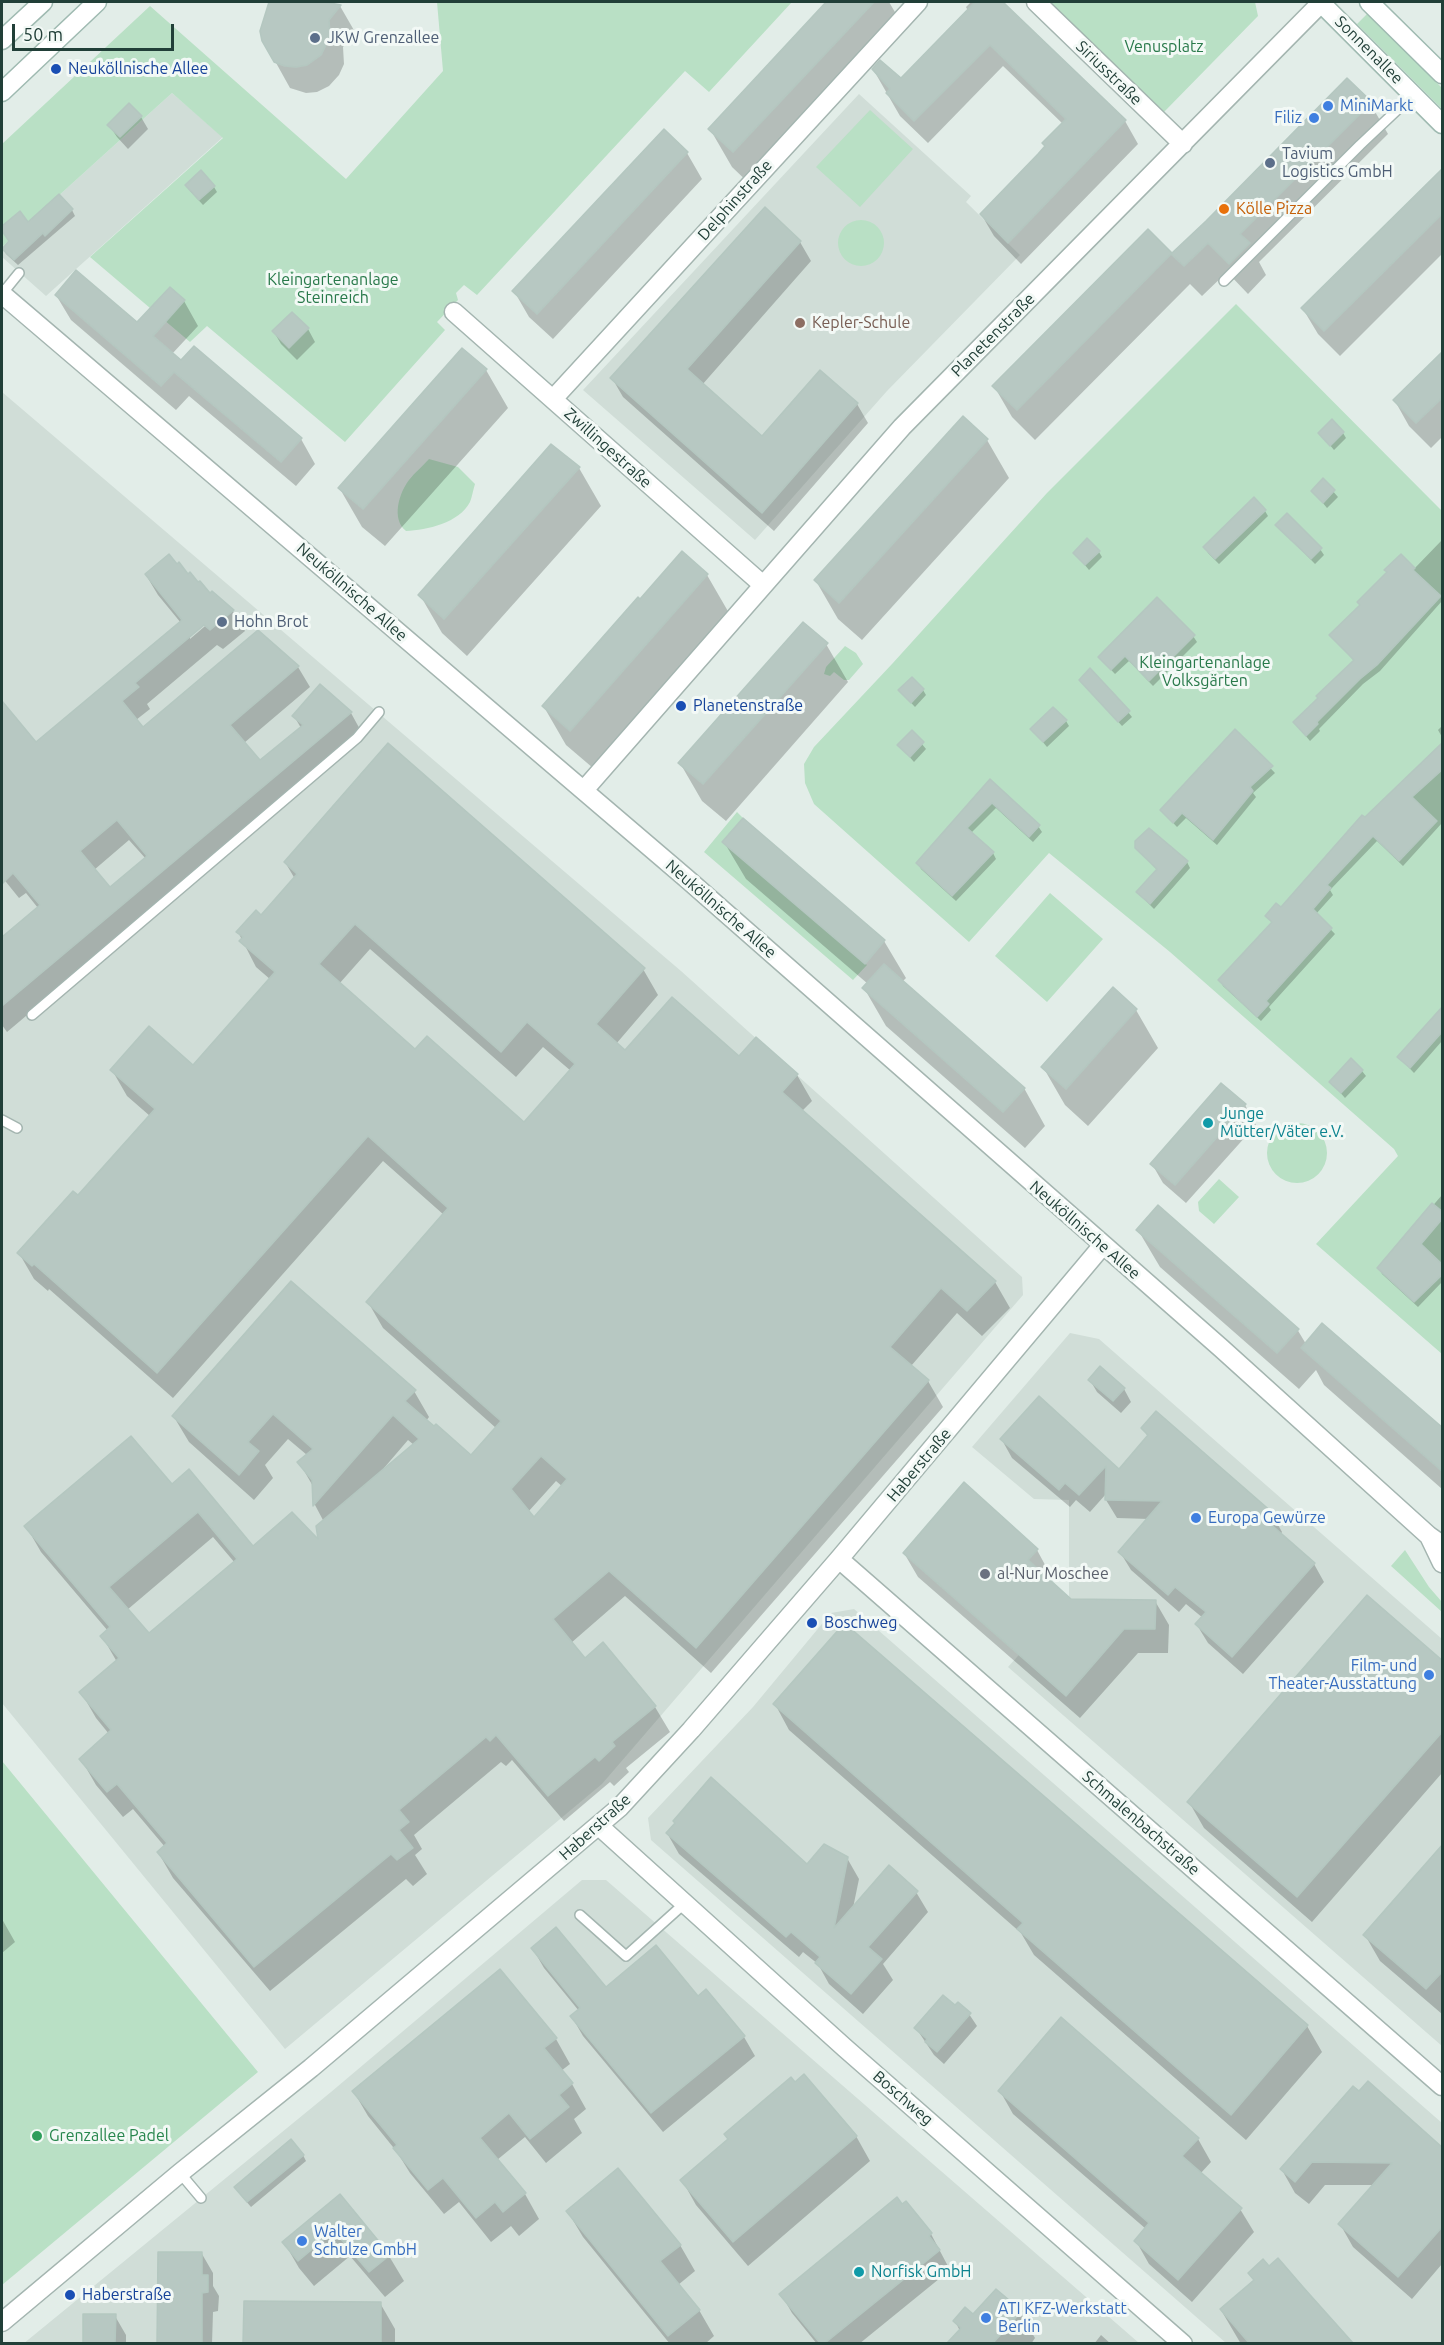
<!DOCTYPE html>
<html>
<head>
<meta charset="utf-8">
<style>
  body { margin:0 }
  #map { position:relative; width:1444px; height:2345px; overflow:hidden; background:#e2ede8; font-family:Ubuntu,sans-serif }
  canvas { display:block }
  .frame { position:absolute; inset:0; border:3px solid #213f38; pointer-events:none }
  .scale { position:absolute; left:12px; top:24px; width:162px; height:27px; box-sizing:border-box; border:3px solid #213f38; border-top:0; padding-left:8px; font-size:18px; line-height:21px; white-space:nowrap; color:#213f38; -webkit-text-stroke:4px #f3f9f6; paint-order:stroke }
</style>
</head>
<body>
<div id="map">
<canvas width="1444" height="2345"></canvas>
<div class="frame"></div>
<div class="scale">50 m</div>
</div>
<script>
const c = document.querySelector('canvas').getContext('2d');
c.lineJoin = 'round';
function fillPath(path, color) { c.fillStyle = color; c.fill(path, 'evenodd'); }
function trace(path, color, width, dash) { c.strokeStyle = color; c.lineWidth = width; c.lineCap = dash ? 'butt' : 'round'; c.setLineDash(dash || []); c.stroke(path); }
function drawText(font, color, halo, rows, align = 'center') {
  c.font = font + ' Ubuntu,sans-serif'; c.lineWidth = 6; c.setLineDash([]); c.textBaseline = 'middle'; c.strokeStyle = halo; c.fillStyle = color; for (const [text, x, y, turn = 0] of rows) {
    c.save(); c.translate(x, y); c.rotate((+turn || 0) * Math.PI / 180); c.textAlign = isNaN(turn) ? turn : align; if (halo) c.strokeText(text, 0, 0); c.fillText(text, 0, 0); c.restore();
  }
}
const built = new Path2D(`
  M172,93L223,137L46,296L2,257V247Z
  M859,94L971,196L966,202L1020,255L887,391L755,540L583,390Z
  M2,392L681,971L1022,1277L1023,1295L602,1784L285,2049L2,1703Z
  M1070,1333L1099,1339L1442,1639V2046L1008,1667L1069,1599V1500L1034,1499L972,1447Z
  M854,1609L1442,2123V2343H1226L651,1840L648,1818L753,1707L831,1613Z
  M582,1880H606L1139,2343L23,2344L331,2092Z`);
const green = new Path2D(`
  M437,2H792L709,92L685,71L477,295L464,285L456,293L458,300L437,322L445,330L345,442L207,326L190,342L90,257L223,138L172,93L2,247V144L150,6L346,179L443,71Z
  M1050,2H1255L1258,16L1164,112Z
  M1368,13L1442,88V109L1357,24Z
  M870,110L913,149L860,207L816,167Z
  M838 243a23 23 0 1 1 46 0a23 23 0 1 1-46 0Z
  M1236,304L1442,511V1354L1316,1244L1398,1156L1394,1149L1170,952L1049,853L969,942L814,804L805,783L804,764L814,747L892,664L1047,493Z
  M429,459L458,467L475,484C473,490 472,497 470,502C459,523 427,530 406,531C391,519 399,493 409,480C415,472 423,466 429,459Z
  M845,646L856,653L863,664L849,680H844L834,672L830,676L824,674L826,667Z
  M737,812L743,818L723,842L867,965L853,980L704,852Z
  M1050,893L1103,939L1047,1002L995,956Z
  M1267 1153a30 30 0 1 1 60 0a30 30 0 1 1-60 0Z
  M1219,1179L1239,1197L1214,1224L1199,1211L1198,1202Z
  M1405,1550L1429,1587L1442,1602V1612L1391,1566Z
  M2,1761L258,2072L2,2285Z`);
const shadow = new Path2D(`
  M271,2H328L330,4L340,6L355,32L343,47L344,64L339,75L329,86L317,92L306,93L290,88L275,61L262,31Z
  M829,2H889L905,29L755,189L732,167L710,129Z
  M971,2H1001L1125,121L1138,144L1021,264L994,236L981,214L1039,155L1063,124L1003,66L928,143L900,116L873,69L901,80L968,11L966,7Z
  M1370,103L1388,134L1259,262L1266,275L1248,294L1227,272L1202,296L1190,284L1035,440L1012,417L994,386L1148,231L1172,255L1207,222Z
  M141,117L148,129L128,149L117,137L109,125Z
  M687,153L702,179L553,339L529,317L514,291Z
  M1442,180V254L1340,356L1318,334L1303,309Z
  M214,187L217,192L203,205L190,191Z
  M72,210L75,216L18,265L6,254L3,248L10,242L2,228L19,213L28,224Z
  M800,242L811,261L702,385L762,438L857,404L868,423L774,531L623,397L612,378Z
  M56,295L138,325L184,301L198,326L172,354L301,439L315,464L296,486L189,396L176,410L71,320Z
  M308,329L315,342L297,360L281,344L274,332Z
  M462,351L486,370L508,408L385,546L362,527L340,489Z
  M1442,353V437L1431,448L1409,426L1395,401Z
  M963,418L987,440L1009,478L862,640L838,619L816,581Z
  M1320,433H1343L1346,438L1334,450Z
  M552,446L579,468L601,506L467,656L442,633L420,595Z
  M1323,480L1338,497L1327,508L1313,491Z
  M1265,511L1268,516L1219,564L1208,553L1205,547Z
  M1277,525L1320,549L1324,555L1315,564Z
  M1442,540V601L1380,671L1363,684L1319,729L1320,731L1310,741L1294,722L1355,662L1331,635L1361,606L1388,573L1414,569Z
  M1099,552L1102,557L1089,570L1075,553Z
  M683,554L707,575L729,613L593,768L566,745L544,707Z
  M146,575L188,576L233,611L245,631L223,649L217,645L147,704L150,709L136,720L143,729L298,667L310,687L244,743L260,762L301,728L294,716L351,713L362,733L7,1032L2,1025V939L38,908L26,893L19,898L2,877V704L36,744L181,623L158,595ZM209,619L211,621L190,639V635ZM129,840L146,859L110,889L94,870Z
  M1193,636L1197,642L1153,686L1129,661L1115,674L1100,658Z
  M826,644L848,682L726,821L702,801L680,763Z
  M1081,680L1128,712L1132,717L1122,726Z
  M923,690L926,695L915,707L900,691Z
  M1066,721L1069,726L1047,747L1032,729Z
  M1442,726V737L1438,730Z
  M1235,731L1275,773L1253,793L1256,797L1217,845L1186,818L1177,827L1161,810Z
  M912,732L926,749L914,762L899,745Z
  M1442,744V823L1403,866L1377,841L1330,890L1333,895L1316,914L1335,934L1269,1007L1271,1010L1261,1021L1223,986L1220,980L1273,924L1267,916L1281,910L1365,819Z
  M990,781L1038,826L1042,832L1033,842L996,808L971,833L993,853L996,859L956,901L921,869L918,863Z
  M724,842L884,941L906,978L902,982L1024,1088L1045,1126L1025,1148L886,1026L864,988L868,984L746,879Z
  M1137,848L1187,862L1190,868L1154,909L1138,893L1158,871Z
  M285,862L643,969L658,995L616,1044L625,1052L739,1058L797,1075L812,1101L802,1111L995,1282L1010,1308L982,1336L957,1313L911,1366L928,1381L943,1407L711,1673L625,1596L571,1643L585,1660L655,1707L670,1732L626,1768L629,1772L614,1786L610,1782L564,1821L512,1760L506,1766L501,1762L414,1835L422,1849L415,1855L427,1874L413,1886L406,1879L270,1991L173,1878L158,1852L165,1847L133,1809L123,1817L96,1785L81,1759L109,1734L96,1718L81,1692L117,1662L102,1636L108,1631L41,1552L26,1526L172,1486L253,1548L320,1543L324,1522L315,1505L314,1488L299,1462L307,1455L288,1439L265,1465L273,1478L254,1500L189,1442L174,1417L414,1391L429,1417L426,1421L472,1457L496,1428L383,1328L368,1302L444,1215L383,1161L173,1398L49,1289L48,1291L34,1279L19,1253L78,1197L150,1116L127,1096L112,1070L193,1067L271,980L256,967L238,932L261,917L295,879ZM370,949L516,1077L543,1047L571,1071L524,1124L416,1051L339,984ZM408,1440L414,1445L385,1469L384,1468ZM556,1481L563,1487L534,1519L528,1512ZM213,1537L235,1563L149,1635L127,1610Z
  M1442,1008V1041L1414,1073L1399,1057Z
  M1136,1010L1158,1048L1088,1126L1065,1105L1043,1067Z
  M1362,1071L1366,1076L1345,1098L1331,1082Z
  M1245,1105L1256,1125L1186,1203L1163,1183L1152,1164Z
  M1442,1195V1282L1418,1307L1382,1274L1379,1268Z
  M1138,1230L1297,1329L1306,1344L1442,1430V1489L1324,1385L1316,1370L1299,1389L1160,1267Z
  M1090,1380L1124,1389L1131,1402L1121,1413L1097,1392Z
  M1039,1398L1119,1472L1148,1437L1143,1428L1272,1514L1282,1532L1280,1535L1314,1564L1324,1582L1243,1674L1208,1643L1197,1625L1203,1618L1186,1604L1179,1612L1131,1570L1120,1552L1149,1519L1117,1518L1106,1500V1494L1090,1512L1076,1500L1070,1507L1012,1458L1002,1440Z
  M1037,1550L1050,1574L1046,1579L1071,1600L1155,1601L1169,1625L1168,1653H1138L1080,1718L918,1577L904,1553Z
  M848,1629L1307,2026L1322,2052L1246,2140L1034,1955L1021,1933L789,1730L775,1704Z
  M1442,1663V1773L1312,1922L1204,1828L1189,1802Z
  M667,1833L807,1866L847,1858L859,1879L853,1908L916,1892L928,1912L883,1964L893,1980L863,2014L829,1984L818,1964L803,1952L799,1957L679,1854Z
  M1442,1846V2014L1380,1961L1365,1935Z
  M2,1919L15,1942L2,1953Z
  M533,1949L606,1989L697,1998L744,2037L755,2056L663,2132L583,2036L572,2017L579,2011L544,1968Z
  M969,2014L977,2026L944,2064L934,2055L916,2028Z
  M556,2039L570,2064L561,2071L572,2084L586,2109L574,2119L582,2133L546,2163L525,2137L497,2160L525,2194L539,2219L519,2236L511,2226L491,2242L459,2202L444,2214L410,2173L397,2152L368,2116L354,2092Z
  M1353,2088L1442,2150V2264L1412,2299L1353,2247L1340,2224L1374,2185H1325L1309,2204L1295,2193L1282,2170Z
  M1000,2091L1198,2139L1211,2162L1200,2174L1240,2209L1254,2232L1192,2302L1149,2264L1136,2241L1146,2229L1013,2114Z
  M856,2136L870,2161L748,2266L696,2205L682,2180Z
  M303,2155L306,2161L251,2207L239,2193Z
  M340,2196L389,2256L404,2281L385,2297L350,2256L314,2286L299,2268L284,2242Z
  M906,2203L931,2234L950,2270L859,2344H817L792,2313L781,2294Z
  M568,2212L680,2245L695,2271L678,2285L699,2310L714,2336L705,2344H670L583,2237Z
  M160,2253L202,2254L213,2273V2286L219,2296L218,2311L213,2312L212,2344H159Z
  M1278,2260L1351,2344H1241L1221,2310L1254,2280L1250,2273L1269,2268Z
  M245,2302L380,2303L395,2329V2344H245Z
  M1020,2312L1035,2338L1031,2344H952L951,2342L960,2331L955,2321L973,2316Z
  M84,2316H115L126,2335V2344H84Z
  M1101,2335L1111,2344H1094Z`);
const building = new Path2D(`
  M269,2H325L341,5L329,20L330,37L321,55L307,65L296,67L285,66L274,62L262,41L260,31Z
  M826,2H874L733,152L708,129Z
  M975,2H1003L1126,120L1008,243L980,214L1038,154L1045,146L1042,143L1066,119L990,45L914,121L886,93L890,89L872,69L880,60L901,78Z
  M1347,78L1372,102L1240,234L1250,243L1229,264L1208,243L1184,266L1171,254L1017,410L992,386L1148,229L1172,253L1206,221Z
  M129,103L142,116L120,137L107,125Z
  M664,129L688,152L537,314L512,291Z
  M1443,168V213L1324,331L1301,308Z
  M201,170L215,186L199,200L185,185Z
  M59,194L73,209L45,236L43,233L14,260L2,249L9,241L2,231V226L20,211L28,222Z
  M765,207L801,241L687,369L762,436L820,370L858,403L762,513L610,378Z
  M76,270L137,322L170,287L185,300L153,336L181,360L194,346L302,438L281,462L174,372L161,386L55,295Z
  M292,312L309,328L289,348L272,331Z
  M462,348L487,369L363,509L338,488Z
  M1443,351V397L1416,423L1393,400Z
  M963,416L988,439L839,603L814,580Z
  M1332,419L1344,432L1330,446L1318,433Z
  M551,444L580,467L444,619L418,595Z
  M1323,478L1335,490L1323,503L1311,491Z
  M1254,497L1266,510L1215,559L1203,547Z
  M1287,513L1322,548L1311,559L1275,525Z
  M1087,538L1100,551L1085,565L1073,553Z
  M682,551L708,574L570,731L542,706L638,597L640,599Z
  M169,554L177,564L179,562L188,574L190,572L198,582L200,581L210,593L212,591L234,610L210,630L204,625L135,683L139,687L122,701L143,727L258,630L299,666L230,725L260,760L303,725L292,716L320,684L352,712L2,1006V937L40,905L13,873L2,884V701L36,742L182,620L145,574ZM117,820L147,856L110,887L80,851Z
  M1401,554L1415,568L1413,570L1441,596L1377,665L1360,679L1317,722L1318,724L1306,736L1293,722L1318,698L1316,696L1354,660L1329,635L1360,605L1357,602L1387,572L1384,570Z
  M1157,597L1195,635L1149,681L1125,656L1111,670L1098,657Z
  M803,622L828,643L703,784L678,763Z
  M1090,668L1130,711L1118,722L1079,680Z
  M912,677L924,689L911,703L898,690Z
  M1053,707L1067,720L1043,742L1030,729Z
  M1235,729L1273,766L1250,787L1253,791L1213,840L1182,813L1173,823L1160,810Z
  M912,730L924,742L910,757L897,745Z
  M1443,742V769L1412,797L1437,821L1399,861L1373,836L1327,885L1331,888L1313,909L1332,928L1266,1001L1269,1004L1257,1017L1218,980L1272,922L1265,916L1276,903L1281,907L1362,815L1365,817Z
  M388,743L645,968L596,1024L625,1050L672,997L739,1056L756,1037L798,1074L782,1092L996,1281L967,1311L941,1288L890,1347L929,1380L696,1648L609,1571L553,1619L585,1658L603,1642L656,1706L612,1742L615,1746L599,1761L595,1757L548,1796L496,1735L490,1741L486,1737L399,1810L409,1822L399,1830L413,1848L397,1860L391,1854L254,1967L157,1852L167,1843L117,1784L107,1792L79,1759L111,1730L79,1692L119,1658L100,1636L110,1627L24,1526L131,1436L172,1484L189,1469L253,1546L292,1512L318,1539L316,1526L419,1439L393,1415L313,1506L312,1480L297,1462L313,1449L273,1414L248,1442L259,1451L239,1475L172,1416L291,1281L416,1390L405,1401L434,1426L436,1424L471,1455L501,1421L366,1302L448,1208L368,1136L157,1373L34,1264L32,1266L17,1253L73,1191L78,1195L155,1109L110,1070L149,1026L193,1065L275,972L239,941L243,937L236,932L256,910L261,915L297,874L284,862ZM355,924L501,1052L527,1022L575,1064L524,1122L427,1036L415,1049L319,964ZM541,1456L567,1479L534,1517L511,1489ZM198,1512L237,1559L149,1633L109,1587Z
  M990,779L1040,825L1029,837L992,803L967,828L994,852L952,896L916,863Z
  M743,818L885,940L865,964L722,842Z
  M1149,828L1188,861L1150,904L1136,892L1157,869L1135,848V841Z
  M884,964L1025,1088L1003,1112L862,988Z
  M1113,987L1137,1009L1066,1089L1041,1067Z
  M1443,1006V1031L1410,1068L1397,1057Z
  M1351,1058L1363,1070L1341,1093L1329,1082Z
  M1221,1083L1246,1104L1175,1185L1150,1164Z
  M1432,1203L1443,1212V1218L1421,1244L1443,1265V1274L1414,1302L1377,1268Z
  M1158,1205L1299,1329L1277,1353L1136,1230Z
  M1322,1323L1443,1428V1472L1301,1348Z
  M1100,1366L1125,1388L1113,1401L1088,1380Z
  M1039,1396L1119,1469L1148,1435L1141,1428L1156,1411L1273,1513L1267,1521L1315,1563L1232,1657L1195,1624L1206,1612L1175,1587L1168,1595L1118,1552L1162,1501L1105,1500L1106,1466L1079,1495L1065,1483L1059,1490L1000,1439Z
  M964,1482L1038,1549L1028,1560L1071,1599L1156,1600L1155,1629H1124L1066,1696L903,1553Z
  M1367,1595L1443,1661V1731L1297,1897L1187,1802Z
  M849,1627L1308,2025L1231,2115L1017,1929L1023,1923L773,1704L840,1628Z
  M711,1777L807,1864L824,1844L848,1857L834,1928L889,1865L918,1891L868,1947L882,1959L851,1994L815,1963L820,1957L791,1932L786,1937L666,1833L675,1823L673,1821Z
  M1443,1844V1971L1426,1989L1363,1935Z
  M556,1927L606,1987L656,1945L698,1996L706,1989L745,2036L651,2113L570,2016L580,2008L531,1948Z
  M500,1969L557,2038L544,2048L573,2083L559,2095L569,2107L530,2139L509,2113L480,2138L526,2193L503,2212L495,2202L476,2218L443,2178L428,2190L393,2148L397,2145L352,2091Z
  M943,1995L955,2005L958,2002L971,2013L937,2052L925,2042L927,2039L914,2028Z
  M1061,2017L1199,2138L1182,2156L1242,2208L1178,2280L1134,2241L1149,2223L998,2091Z
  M804,2074L857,2136L733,2242L680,2180L728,2139L724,2134L791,2077L795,2082Z
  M1368,2081L1443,2148V2226L1398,2277L1338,2224L1392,2163L1312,2162L1295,2182L1280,2169L1353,2086L1359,2091Z
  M291,2139L304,2155L247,2202L234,2187Z
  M618,2168L681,2245L660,2261L700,2310L668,2336L566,2211Z
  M340,2194L390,2255L369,2272L334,2231L298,2261L282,2242Z
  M897,2197L902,2204L906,2201L932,2233L929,2236L940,2250L825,2343H820L779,2294Z
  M158,2252H202V2275H208V2292L202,2293V2343H157Z
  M1278,2258L1303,2287L1353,2343H1249L1220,2309L1254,2280L1248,2273L1263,2259L1269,2266Z
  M996,2289L1022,2311L993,2343H947L961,2328L953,2321L965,2307L973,2314Z
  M244,2301L381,2302V2343H243Z
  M83,2314H116L115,2343H83Z`);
const lane = new Path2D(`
  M1224,281L1360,145L1413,95
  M2,294L19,273
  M32,1015L357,738L379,712
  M2,1120L17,1128
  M580,1915L626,1956L685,1903
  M180,2173L201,2198`);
const street = new Path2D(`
  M1036,2L1183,144
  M2,294L686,878L1221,1348L1429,1536L1442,1545
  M454,312L763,585
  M553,399L918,2
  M584,790L902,427L1322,2
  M1429,1536L1442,1563
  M839,1559L1442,2086
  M599,1826L845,2048L1183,2344
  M2,2322L180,2173L311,2068L620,1807L691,1730L839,1559L1103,1245`);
const secondary = new Path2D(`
  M1320,2L1442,124
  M1369,2L1442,74
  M2,40L43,2
  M2,92L97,2`);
const markers = [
  [315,38,6,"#5c6f8a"],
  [56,69,6,"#1a4fb4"],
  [1328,106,6,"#3f7fe0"],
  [1314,118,6,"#3f7fe0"],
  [1270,163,6,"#5c6f8a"],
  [1224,209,6,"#e8710a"],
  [800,323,6,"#8d6e63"],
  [222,622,6,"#5c6f8a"],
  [681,706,6,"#1a4fb4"],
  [1208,1123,6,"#0f9aa8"],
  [1196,1518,6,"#3f7fe0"],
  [985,1574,6,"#6b7280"],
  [812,1623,6,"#1a4fb4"],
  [1429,1675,6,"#3f7fe0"],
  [37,2136,6,"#2e9e5b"],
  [302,2241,6,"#3f7fe0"],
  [859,2272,6,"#0f9aa8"],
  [70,2295,6,"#1a4fb4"],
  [986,2318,6,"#3f7fe0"]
];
const serviceNames = [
  ["JKW Grenzallee",327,38],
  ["Tavium",1282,154],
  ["Logistics GmbH",1282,172],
  ["Hohn Brot",234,622]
];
const parkNames = [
  ["Venusplatz",1164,47],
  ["Kleingartenanlage",333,280],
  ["Steinreich",333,298],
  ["Kleingartenanlage",1205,663],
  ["Volksgärten",1205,681]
];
const streetNames = [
  ["Sonnenallee",1369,50,45],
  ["Siriusstraße",1109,73,44],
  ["Delphinstraße",735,200,-48],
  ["Planetenstraße",993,335,-45],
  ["Zwillingestraße",608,448,42],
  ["Neuköllnische Allee",352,592,41],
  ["Neuköllnische Allee",721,909,41],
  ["Neuköllnische Allee",1085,1230,41],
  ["Haberstraße",919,1465,-50],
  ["Schmalenbachstraße",1141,1823,41],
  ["Haberstraße",595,1827,-42],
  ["Boschweg",903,2098,41]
];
const transitNames = [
  ["Neuköllnische Allee",68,69],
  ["Planetenstraße",693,706],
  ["Boschweg",824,1623],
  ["Haberstraße",82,2295]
];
const shopNames = [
  ["MiniMarkt",1340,106],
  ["Filiz",1302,118,"right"],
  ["Europa Gewürze",1208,1518],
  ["Film- und",1417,1666,"right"],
  ["Theater-Ausstattung",1417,1684,"right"],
  ["Walter",314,2232],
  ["Schulze GmbH",314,2250],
  ["ATI KFZ-Werkstatt",998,2309],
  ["Berlin",998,2327]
];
const foodNames = [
  ["Kölle Pizza",1236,209]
];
const educationNames = [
  ["Kepler-Schule",812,323]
];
const cultureNames = [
  ["Junge",1220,1114],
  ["Mütter/Väter e.V.",1220,1132],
  ["Norfisk GmbH",871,2272]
];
const worshipNames = [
  ["al-Nur Moschee",997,1574]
];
const leisureNames = [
  ["Grenzallee Padel",49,2136]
];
fillPath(built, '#d0ddd7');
fillPath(green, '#b9e0c5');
fillPath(shadow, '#0003');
fillPath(building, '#b7c8c2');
trace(building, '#b4c7c0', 1.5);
trace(lane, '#a4b5b0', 12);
trace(street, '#a4b5b0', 21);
trace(secondary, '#9fbab1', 21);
trace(lane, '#fff', 9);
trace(street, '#fff', 18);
trace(secondary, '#fff', 18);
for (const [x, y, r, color] of markers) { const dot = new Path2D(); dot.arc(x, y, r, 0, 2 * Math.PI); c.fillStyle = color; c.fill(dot); trace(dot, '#f3f9f6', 2); }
drawText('16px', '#4e5e75', '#f3f9f6', serviceNames, 'left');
drawText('16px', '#28794a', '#f3f9f6', parkNames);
drawText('16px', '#213f38', '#f3f9f6', streetNames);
drawText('16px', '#164399', '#f3f9f6', transitNames, 'left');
drawText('16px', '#366cbe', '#f3f9f6', shopNames, 'left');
drawText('16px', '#c56008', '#f3f9f6', foodNames, 'left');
drawText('16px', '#785e54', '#f3f9f6', educationNames, 'left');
drawText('16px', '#0d838f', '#f3f9f6', cultureNames, 'left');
drawText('16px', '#5b616d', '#f3f9f6', worshipNames, 'left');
drawText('16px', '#27864d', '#f3f9f6', leisureNames, 'left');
</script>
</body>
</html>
